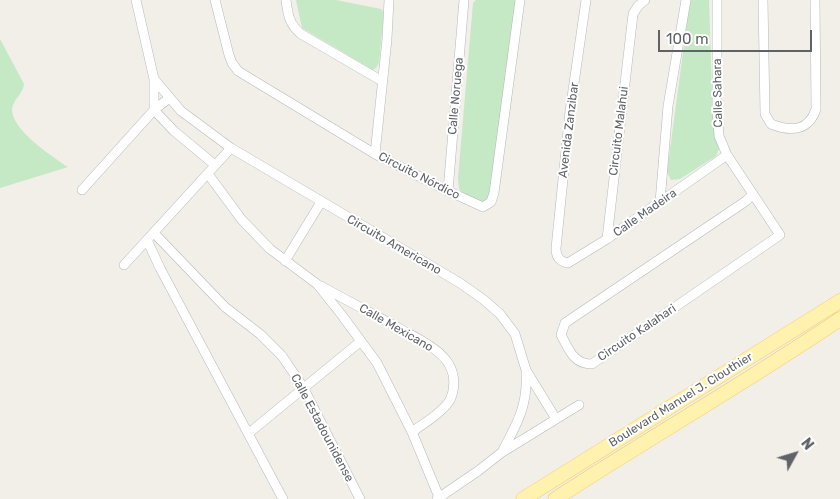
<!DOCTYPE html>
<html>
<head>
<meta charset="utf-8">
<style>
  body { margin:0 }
  #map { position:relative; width:840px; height:499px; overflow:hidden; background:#f1efe8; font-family:Rubik,sans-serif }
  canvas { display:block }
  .north { position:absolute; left:770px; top:429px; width:50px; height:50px; -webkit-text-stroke:4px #fff; paint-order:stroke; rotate:51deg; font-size:14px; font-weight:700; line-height:20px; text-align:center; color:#5f6368 }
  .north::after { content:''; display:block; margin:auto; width:18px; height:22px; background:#5f6368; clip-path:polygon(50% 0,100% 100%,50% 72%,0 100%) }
  .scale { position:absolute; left:658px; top:30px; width:154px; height:22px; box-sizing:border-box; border:2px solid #5f6368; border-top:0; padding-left:6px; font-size:15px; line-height:18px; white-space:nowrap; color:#5f6368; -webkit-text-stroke:4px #fff; paint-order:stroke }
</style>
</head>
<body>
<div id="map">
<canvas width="840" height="499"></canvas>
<div class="north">N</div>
<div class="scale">100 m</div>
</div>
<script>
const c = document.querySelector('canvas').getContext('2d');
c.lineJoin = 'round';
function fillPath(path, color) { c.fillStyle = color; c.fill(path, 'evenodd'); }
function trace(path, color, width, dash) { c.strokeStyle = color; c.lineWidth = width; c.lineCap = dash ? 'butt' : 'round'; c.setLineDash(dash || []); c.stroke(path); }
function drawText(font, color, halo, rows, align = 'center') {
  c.font = font + ' Rubik,sans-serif'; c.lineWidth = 4; c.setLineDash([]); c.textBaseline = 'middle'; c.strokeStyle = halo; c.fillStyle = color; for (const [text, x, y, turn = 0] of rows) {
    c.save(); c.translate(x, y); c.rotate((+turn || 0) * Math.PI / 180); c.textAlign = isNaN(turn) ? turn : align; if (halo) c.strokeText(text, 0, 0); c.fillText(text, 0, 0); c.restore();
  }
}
const green = new Path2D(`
  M296,0H336L381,9L384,13L379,62L377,67L373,70L302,28Z
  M476,0H516L491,195L487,200L479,203L467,196L459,189L458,178L473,3Z
  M690,0H709L713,123L719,149L716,156L680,179L671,180L667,172Z
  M0,39L24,84C23,93 16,97 13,105C5,126 53,157 68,167L0,188Z`);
const minor = new Path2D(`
  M136,0L154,79V110
  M215,0L229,55L232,63L238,71L375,154L448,191L483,207L491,202L494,193L520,0
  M286,0C288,15 289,24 301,34L382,81
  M586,0L570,111L556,248C556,257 559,261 568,263L607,239L727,155
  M717,0V111L719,136L727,155L780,235L592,364C573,364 569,349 561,335L565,323L746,201L753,194
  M763,0L765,114L771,124C791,132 809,131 816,109L815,0
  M154,79L181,111L231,148L460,283L484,300L500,314L515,334L526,370L556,419
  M154,110L174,131L215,165
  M375,154L387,39L389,0
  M208,174L242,220L270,249L317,284L341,314L377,363L412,432L439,497
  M82,190L154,110L168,99
  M448,191L464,0
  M660,202L668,106L686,0
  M154,233L225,307L260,334L282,356L303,387L360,499
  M607,239L633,14L638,6L645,0
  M147,240L160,268L283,499
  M285,261L321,202
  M124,265L231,148
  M321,286C346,300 371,313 395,326C412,336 434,345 446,360C455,371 456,387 450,400C442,413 424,423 412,432
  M249,433L361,341
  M502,452C517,424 528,405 526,373
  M437,499L478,471L501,453L579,405`);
const primary = new Path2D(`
  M523,499L840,301
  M555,499C649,438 747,382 840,319`);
const streetNames = [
  ["Calle Sahara",718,93,-91],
  ["Calle Noruega",456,96,-85],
  ["Avenida Zanzibar",569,130,-83],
  ["Circuito Malahui",619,131,-83],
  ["Circuito Nórdico",419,176,27],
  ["Calle Madeira",645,213,-35],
  ["Circuito Americano",394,245,30],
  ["Calle Mexicano",396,328,30],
  ["Circuito Kalahari",637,333,-34],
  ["Boulevard Manuel J. Clouthier",681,400,-32],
  ["Calle Estadounidense",322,428,62]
];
fillPath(green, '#c5e8c5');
trace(minor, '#b5b8bc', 10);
trace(primary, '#f2c960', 15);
trace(minor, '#fff', 9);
trace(primary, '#fff2af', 14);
drawText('12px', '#5f6368', '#fff', streetNames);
</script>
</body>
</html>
